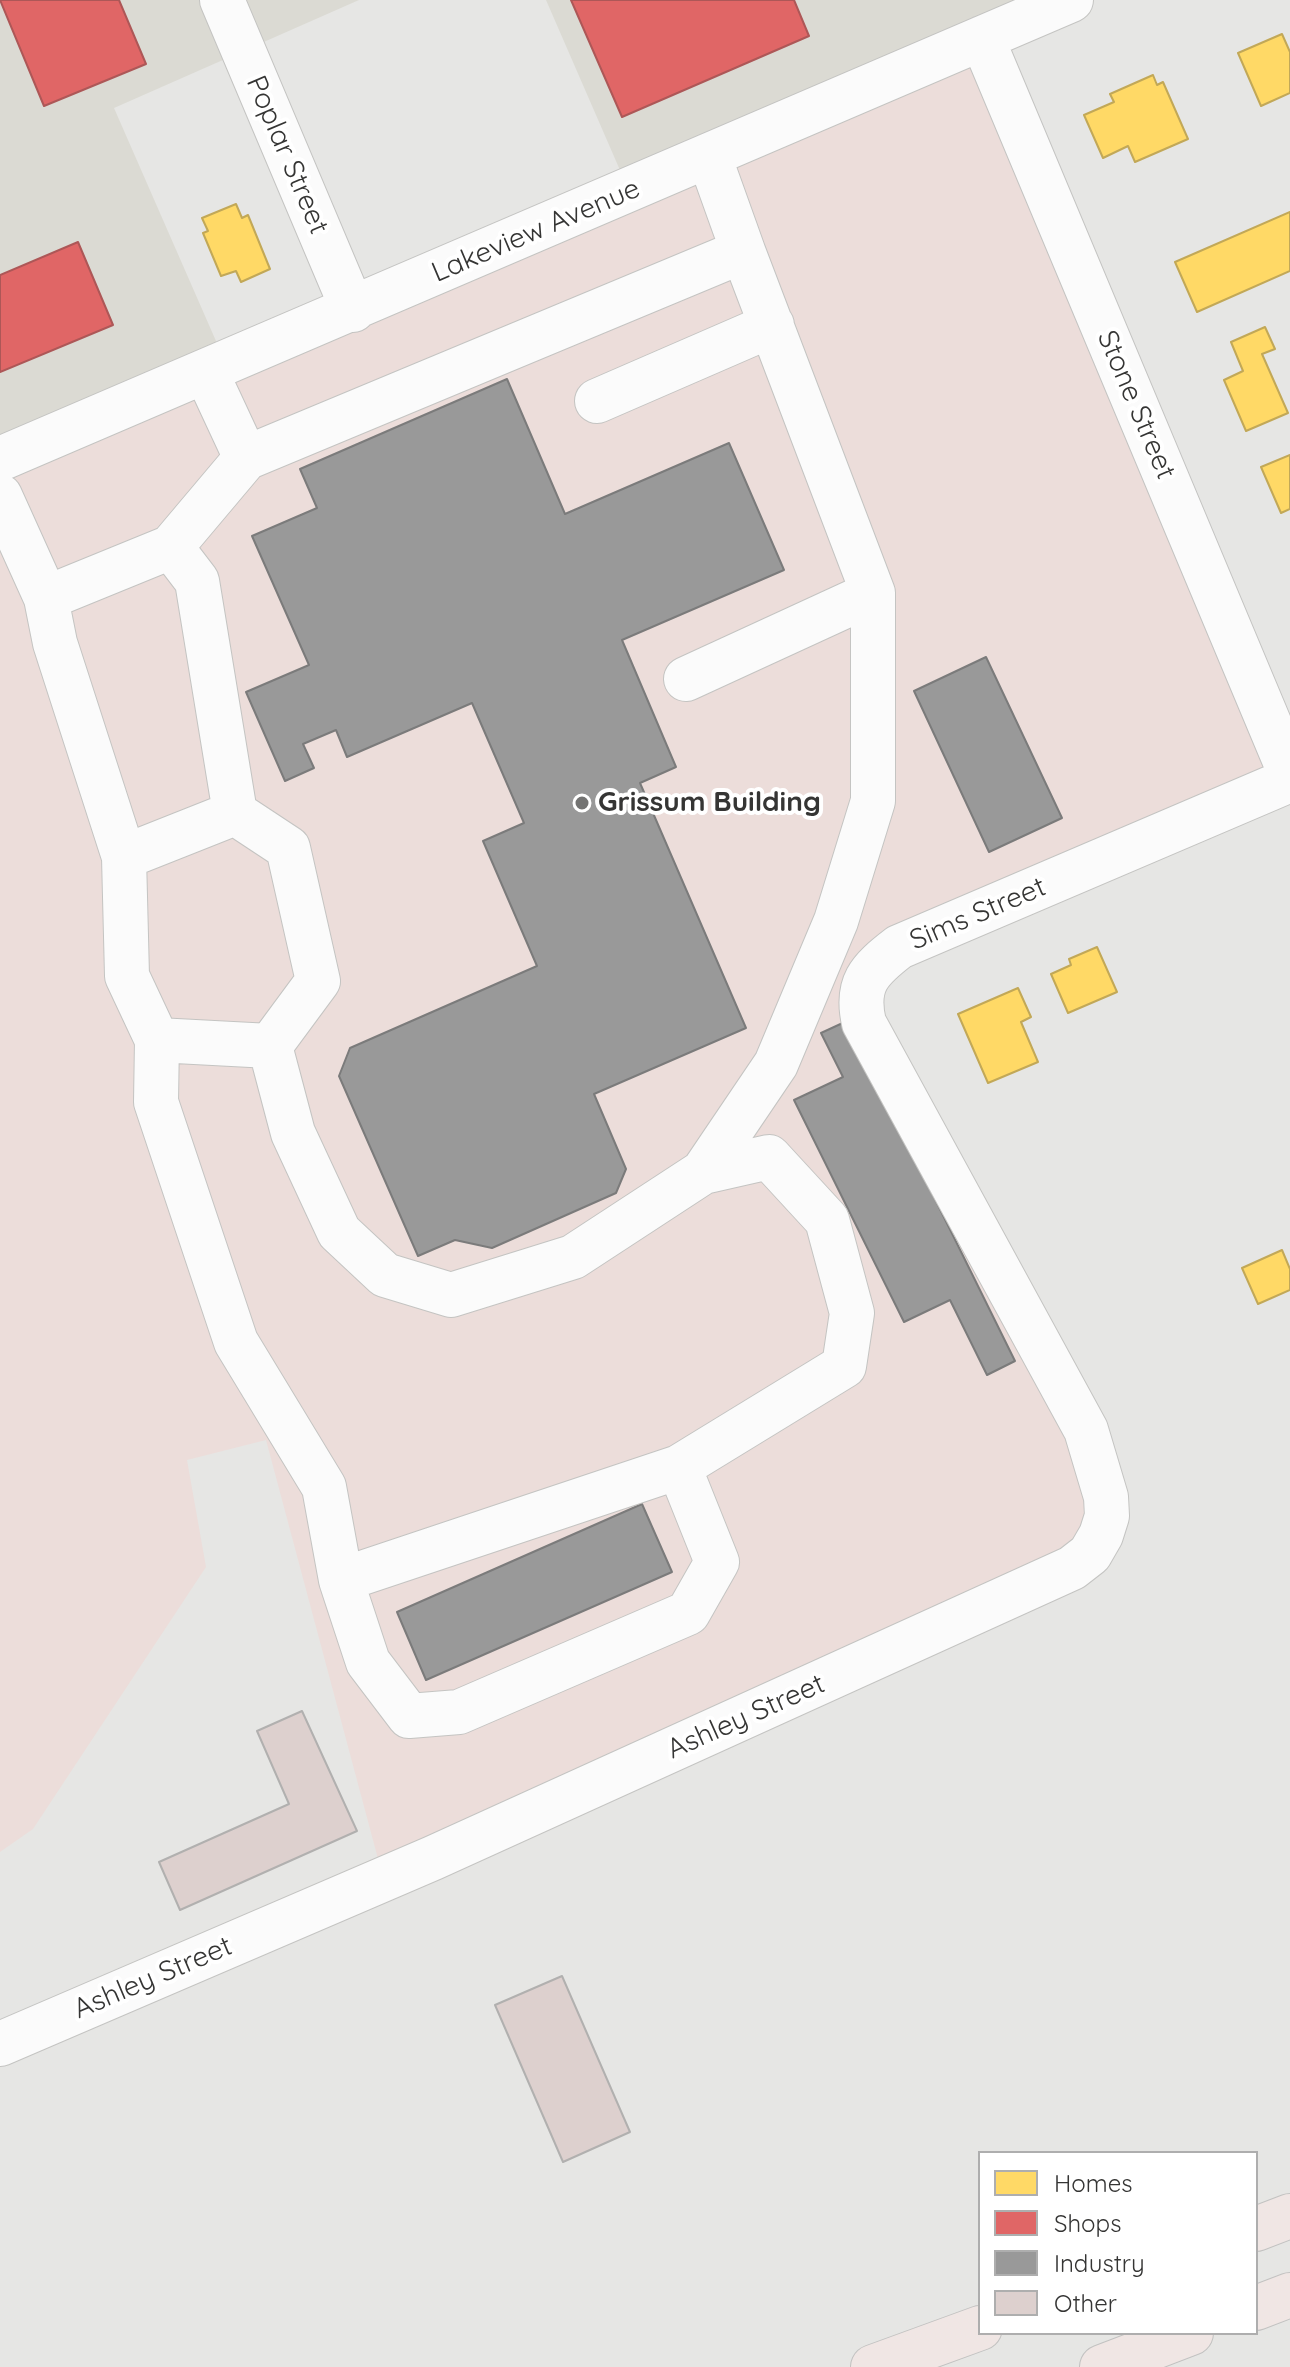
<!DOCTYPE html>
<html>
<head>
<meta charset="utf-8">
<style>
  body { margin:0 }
  #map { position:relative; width:1290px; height:2367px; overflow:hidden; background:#e6e6e4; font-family:Quicksand,sans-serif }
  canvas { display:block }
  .legend { position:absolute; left:978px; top:2151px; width:280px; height:184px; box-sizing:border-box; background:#fff; border:2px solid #aeaeae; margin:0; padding:10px 14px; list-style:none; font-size:24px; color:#353534 }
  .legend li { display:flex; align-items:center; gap:16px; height:40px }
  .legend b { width:40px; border:2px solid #aeaeae }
</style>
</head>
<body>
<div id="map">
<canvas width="1290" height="2367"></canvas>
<ul class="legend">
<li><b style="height:22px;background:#ffd966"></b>Homes</li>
<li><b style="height:22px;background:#e06666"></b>Shops</li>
<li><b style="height:22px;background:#999"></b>Industry</li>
<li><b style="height:22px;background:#ddd0ce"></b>Other</li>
</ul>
</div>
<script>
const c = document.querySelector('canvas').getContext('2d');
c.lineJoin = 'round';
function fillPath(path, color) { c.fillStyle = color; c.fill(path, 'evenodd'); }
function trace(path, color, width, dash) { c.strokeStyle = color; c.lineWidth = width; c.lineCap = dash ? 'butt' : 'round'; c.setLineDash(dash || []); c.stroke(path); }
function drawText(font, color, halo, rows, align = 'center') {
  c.font = font + ' Quicksand,sans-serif'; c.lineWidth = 8; c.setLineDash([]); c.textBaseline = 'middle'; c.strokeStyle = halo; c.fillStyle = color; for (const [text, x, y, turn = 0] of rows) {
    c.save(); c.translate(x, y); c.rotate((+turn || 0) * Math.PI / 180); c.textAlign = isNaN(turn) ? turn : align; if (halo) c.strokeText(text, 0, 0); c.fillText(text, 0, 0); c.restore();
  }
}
const built = new Path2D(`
  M0,0H359L114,108L223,357L0,452Z
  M546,0H1056L626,184Z`);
const industrial = new Path2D(`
  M978,43L1286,776L848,975L1099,1497L1069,1560L381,1870L266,1440L187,1460L206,1567L33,1829L0,1852V463Z`);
const homes = new Path2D(`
  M1282,34L1290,52V93L1261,106L1238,53Z
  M1153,75L1157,85L1163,82L1188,139L1135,162L1128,146L1103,158L1084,115L1114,102L1110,94Z
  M236,204L242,218L248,215L270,269L241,282L236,271L221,276L203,233L208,231L202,218Z
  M1290,212V271L1197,312L1175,262Z
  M1265,327L1275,349L1262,354L1288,413L1246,431L1224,380L1243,371L1231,342Z
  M1290,455V509L1281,513L1261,467Z
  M1097,947L1117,992L1068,1013L1051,974L1071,965L1069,959Z
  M1018,988L1031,1017L1021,1022L1038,1062L988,1083L958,1014Z
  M1282,1250L1290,1269V1290L1258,1304L1242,1268Z`);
const shops = new Path2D(`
  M0,0H119L146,64L44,106Z
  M571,0H794L809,36L622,117Z
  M78,242L113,325L0,372V275Z`);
const industry = new Path2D(`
  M507,379L565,514L729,443L784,570L622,640L676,767L640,783L746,1028L594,1094L626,1169L616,1193L492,1248L455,1240L418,1256L339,1076L350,1048L537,966L483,841L524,823L472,703L347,757L336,730L303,744L314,768L285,781L246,692L309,665L252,536L317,508L300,469Z
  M986,657L1062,818L989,852L914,691Z
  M847,1021L1015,1361L987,1375L950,1300L904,1322L794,1100L843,1077L821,1033Z
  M642,1504L672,1572L426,1680L397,1612Z`);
const building = new Path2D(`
  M302,1711L357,1831L180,1910L159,1862L289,1804L257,1731Z
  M562,1976L630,2132L563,2162L495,2005Z`);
const minor = new Path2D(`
  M222,0L353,310
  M982,38L1290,773
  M206,372L246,458L743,251L709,156
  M597,401L772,325
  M0,459L1071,0
  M0,496L46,598L171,547L246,458
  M171,547L197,581L235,813L288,848L318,981L270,1046L157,1040L127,976L124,857L235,813
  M46,598L55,643L124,857
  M686,679L873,593
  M157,1040L156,1102L236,1342L324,1487L341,1580
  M270,1046L293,1133L339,1232L385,1275L451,1295L573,1257L703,1172L776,1064L836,921L873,801V593L743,251
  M679,1467L717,1562L688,1613L459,1712L409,1716L368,1662L341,1580L679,1467L844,1366L852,1313L827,1220L769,1157L703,1172
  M0,2044L433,1858L1072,1568L1090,1554L1101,1535L1107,1516L1106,1497L1086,1430L864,1023C855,984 869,970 899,947L1290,780`);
const highway = new Path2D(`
  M1256,2229L1290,2216
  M1256,2308L1290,2295
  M873,2367L980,2328
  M1102,2367L1191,2333`);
const markers = [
  [582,803,8,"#737372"]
];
const streetNames = [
  ["Poplar Street",287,155,67],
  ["Lakeview Avenue",536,231,-23],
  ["Stone Street",1136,405,67],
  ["Sims Street",978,914,-23],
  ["Ashley Street",746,1717,-24],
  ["Ashley Street",153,1978,-23]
];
const poiNames = [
  ["Grissum Building",598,803]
];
fillPath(built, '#dbdad3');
fillPath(industrial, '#ecddda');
fillPath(homes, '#ffd966');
trace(homes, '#c2a857', 2);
fillPath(shops, '#e06666');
trace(shops, '#ad5757', 2);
fillPath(industry, '#999');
trace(industry, '#7b7b7b', 2);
fillPath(building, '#ddd0ce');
trace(building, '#b1b0af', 2);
trace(minor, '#c4c4c2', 46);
trace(highway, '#c2c2c1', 46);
trace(minor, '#fbfbfb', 44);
trace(highway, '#f0e6e4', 44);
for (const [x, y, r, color] of markers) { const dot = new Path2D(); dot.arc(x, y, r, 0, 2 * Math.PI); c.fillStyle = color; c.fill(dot); trace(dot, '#fff', 3); }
drawText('28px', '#353534', '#fff', streetNames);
drawText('bold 28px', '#353534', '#fff', poiNames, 'left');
</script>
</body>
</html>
